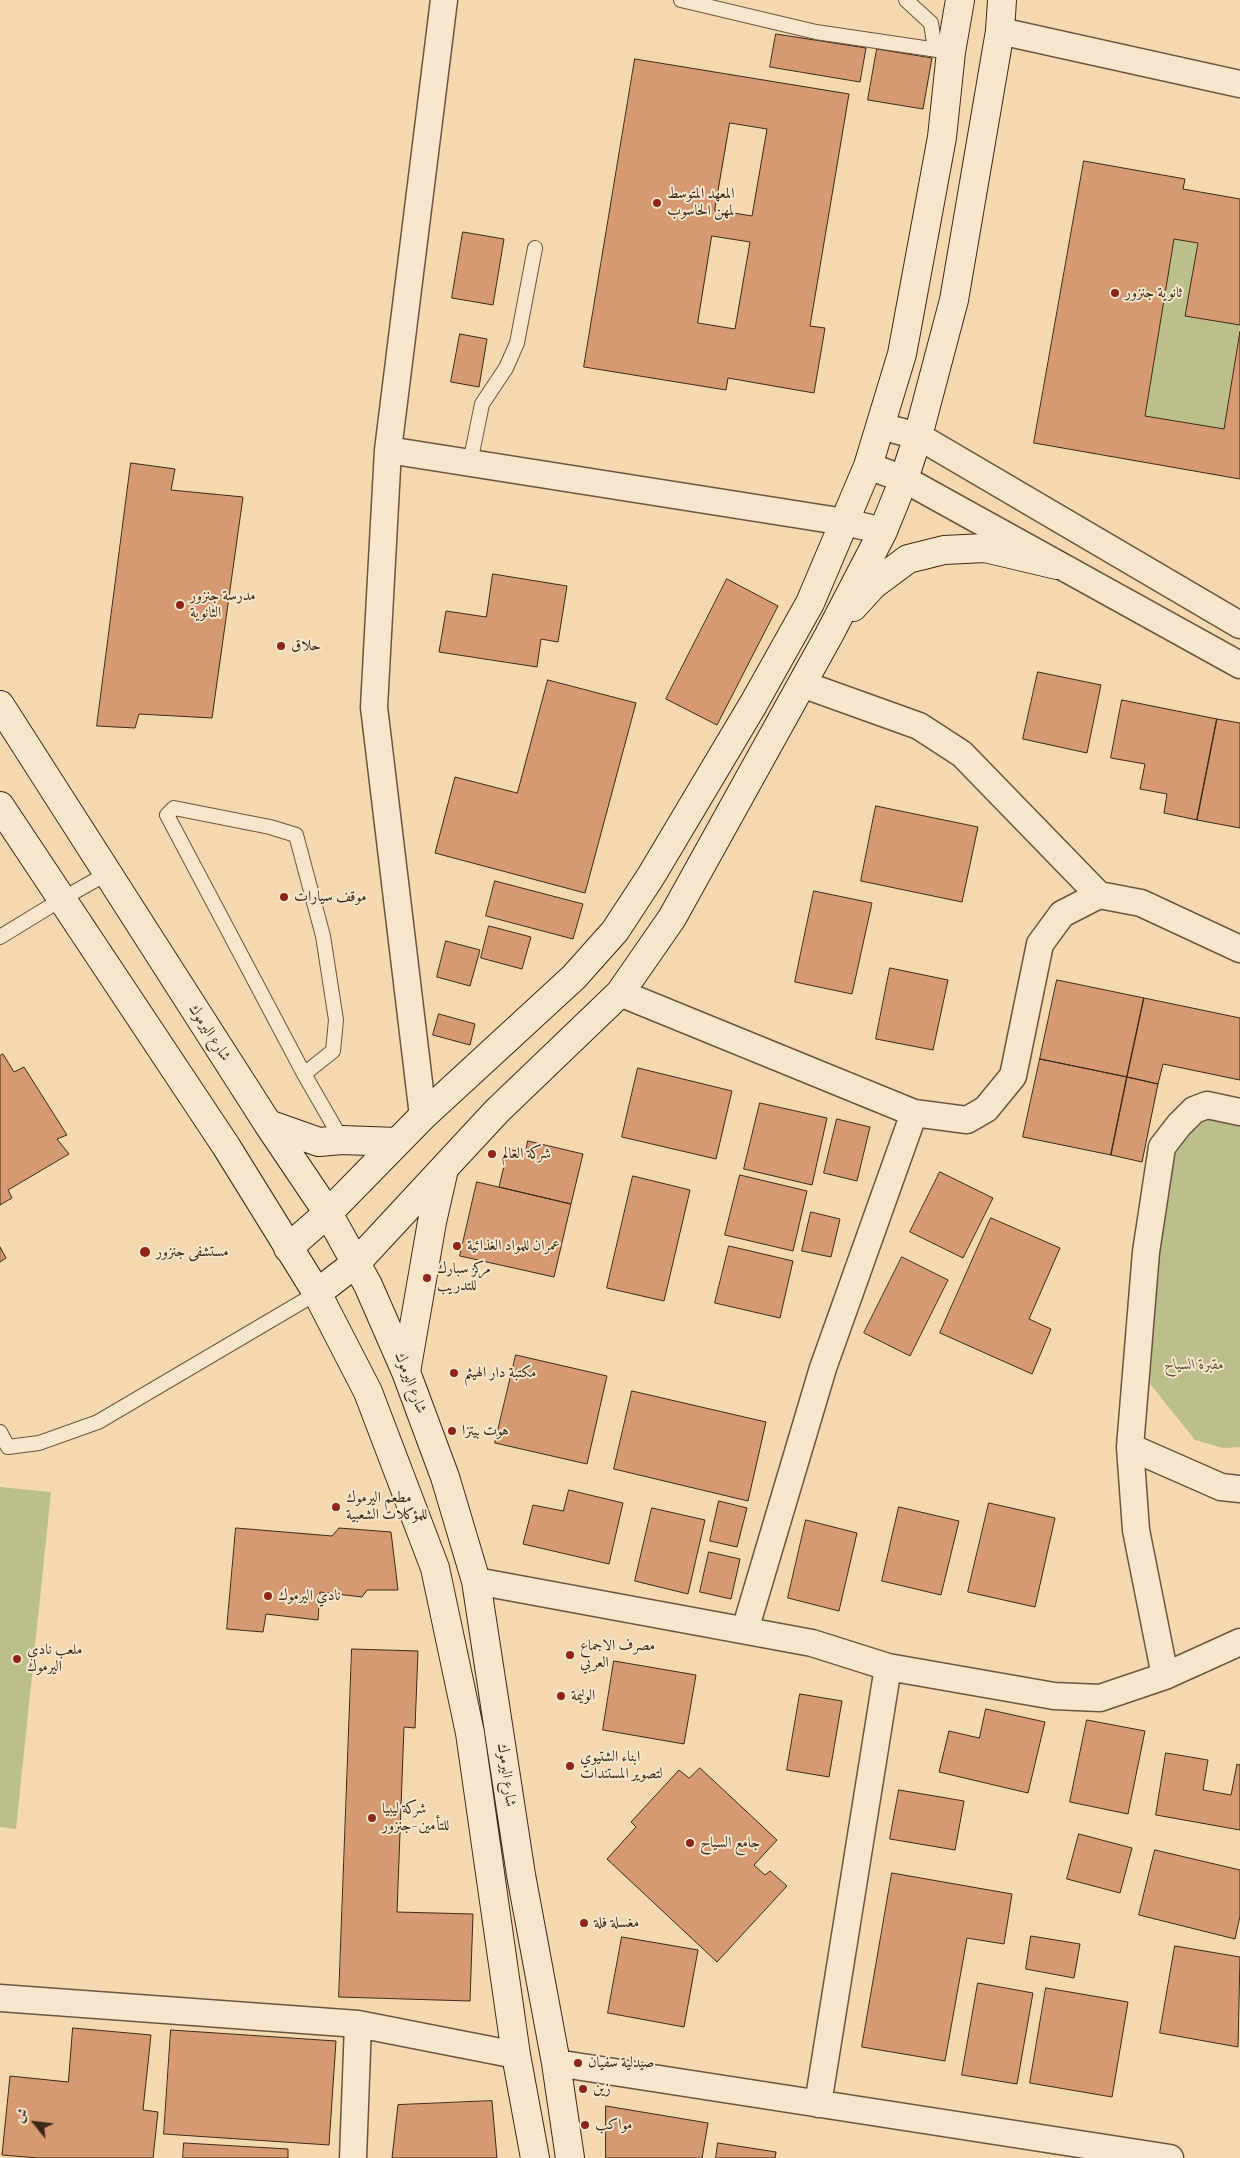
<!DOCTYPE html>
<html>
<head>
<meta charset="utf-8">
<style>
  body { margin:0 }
  #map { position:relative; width:1240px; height:2158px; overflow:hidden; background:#f4d8b0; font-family:"IM FELL French Canon",Amiri,serif }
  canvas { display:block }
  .north { position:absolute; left:10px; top:2098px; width:50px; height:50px; -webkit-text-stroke:4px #f8e6cc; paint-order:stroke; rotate:299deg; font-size:14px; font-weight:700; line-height:20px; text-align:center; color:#3b2917 }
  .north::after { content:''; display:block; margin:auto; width:18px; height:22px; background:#3b2917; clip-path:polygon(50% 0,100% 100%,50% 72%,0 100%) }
</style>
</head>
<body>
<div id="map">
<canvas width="1240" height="2158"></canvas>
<div class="north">ش</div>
</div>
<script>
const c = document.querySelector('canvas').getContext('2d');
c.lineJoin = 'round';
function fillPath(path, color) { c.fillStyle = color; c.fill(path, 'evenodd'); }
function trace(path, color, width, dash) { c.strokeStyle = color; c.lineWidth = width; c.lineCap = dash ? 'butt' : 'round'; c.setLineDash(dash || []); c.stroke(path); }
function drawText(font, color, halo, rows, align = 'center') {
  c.font = font + ' "IM FELL French Canon",Amiri,serif'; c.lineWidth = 4; c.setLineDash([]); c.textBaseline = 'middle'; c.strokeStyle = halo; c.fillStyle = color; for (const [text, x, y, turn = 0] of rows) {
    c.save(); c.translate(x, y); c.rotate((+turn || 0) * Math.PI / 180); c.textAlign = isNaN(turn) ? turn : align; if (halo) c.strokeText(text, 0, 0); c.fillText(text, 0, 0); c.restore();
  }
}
const green = new Path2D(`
  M1174,239L1198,243L1186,316L1240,325L1224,429L1145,416Z
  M1199,1104L1240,1118V1447L1223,1448L1195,1440L1147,1380L1163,1168Z
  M0,1487L51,1492L16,1829L0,1827Z`);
const building = new Path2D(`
  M776,34L866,48L860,82L770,67Z
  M877,49L932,58L923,109L868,100Z
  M635,59L849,94L810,326L825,328L814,393L728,378L726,390L584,367ZM730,123L767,129L752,216L715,210ZM712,236L750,242L735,329L698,323Z
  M1084,161L1185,179L1183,189L1240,199V325L1185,316L1198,243L1174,239L1145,416L1224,429L1240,331V479L1034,443Z
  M463,232L504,239L493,305L452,298Z
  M460,334L487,339L479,387L451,382Z
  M131,463L175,469L171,490L243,497L212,718L139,714L135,728L97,726Z
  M493,574L567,586L558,642L541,639L537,667L439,652L446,611L486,617Z
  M727,579L778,606L717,725L666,699Z
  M1038,672L1101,685L1087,753L1023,739Z
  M548,680L636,703L585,893L435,853L455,777L517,793Z
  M1122,700L1217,719L1197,820L1164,813L1167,794L1140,789L1145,764L1111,758Z
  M1217,719L1240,723V828L1197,820Z
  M876,806L978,827L962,902L861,881Z
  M495,881L583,904L573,939L486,916Z
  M814,891L872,903L852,994L795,982Z
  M489,926L531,937L522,969L481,958Z
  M446,941L480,950L470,986L437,977Z
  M890,968L948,980L933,1050L876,1039Z
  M1057,980L1144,998L1127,1077L1040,1059Z
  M1144,998L1240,1018V1080L1163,1064L1158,1084L1127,1077Z
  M439,1014L475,1024L470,1045L433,1035Z
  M3,1054L14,1072L24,1067L67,1135L57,1139L69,1154L8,1190L12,1198L0,1205V1056Z
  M1040,1059L1127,1077L1111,1155L1023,1137Z
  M638,1068L732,1091L716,1159L622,1137Z
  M1127,1077L1158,1084L1142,1162L1111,1155Z
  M760,1103L827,1118L812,1185L744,1169Z
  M837,1119L870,1127L857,1181L824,1173Z
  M528,1141L583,1154L571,1204L499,1187L508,1149L525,1153Z
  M940,1172L993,1198L963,1258L910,1232Z
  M740,1175L807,1191L793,1251L725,1235Z
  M633,1176L690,1190L664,1301L607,1288Z
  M477,1182L571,1204L554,1277L460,1256Z
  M811,1212L840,1219L831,1257L802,1251Z
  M991,1218L1060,1248L1029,1319L1051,1329L1032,1374L940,1333Z
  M729,1246L793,1261L780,1318L715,1303Z
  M0,1247L6,1258L0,1262Z
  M902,1257L948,1280L910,1356L864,1333Z
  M516,1355L607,1376L587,1464L495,1443Z
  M632,1391L766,1422L748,1501L614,1469Z
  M569,1490L623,1503L609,1564L523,1544L533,1505L563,1511Z
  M719,1501L747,1508L737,1547L710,1541Z
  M989,1503L1055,1518L1035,1607L968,1592Z
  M899,1507L959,1521L941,1595L882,1581Z
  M652,1508L705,1520L688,1594L635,1581Z
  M806,1520L857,1533L839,1611L788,1598Z
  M236,1528L332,1536L339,1528L391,1532L398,1590H367L362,1597L320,1592L318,1620L266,1614L263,1632L227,1629Z
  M709,1552L740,1559L731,1599L700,1592Z
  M352,1649L418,1651L415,1728L404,1727L397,1912L473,1914L470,2001L339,1997Z
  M614,1661L696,1675L684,1744L603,1730Z
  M800,1694L842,1701L829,1777L787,1770Z
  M986,1709L1045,1722L1028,1793L939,1772L949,1731L979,1738Z
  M1087,1720L1145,1731L1128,1814L1070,1802Z
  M1166,1753L1208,1760L1203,1790L1231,1795L1237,1764L1240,1765V1830L1156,1815Z
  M700,1768L777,1840L754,1865L765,1875L770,1871L787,1886L717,1962L607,1859L636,1827L631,1822L679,1770L689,1778Z
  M899,1790L964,1801L955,1850L890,1839Z
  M1079,1834L1132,1848L1120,1893L1067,1879Z
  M1155,1850L1240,1870V1916L1235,1939L1139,1915Z
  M892,1873L1012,1894L1004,1944L967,1938L945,2061L862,2047Z
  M1031,1936L1080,1944L1074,1978L1026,1969Z
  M622,1937L698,1950L684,2027L608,2013Z
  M1175,1946L1240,1957L1238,2047L1160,2033Z
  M978,1983L1033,1993L1017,2084L962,2075Z
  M1046,1988L1128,2002L1112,2097L1030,2083Z
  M73,2028L151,2035L143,2110L158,2112L153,2158H38L2,2155L10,2076L68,2082Z
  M171,2030L336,2041L329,2145L164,2134Z
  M492,2101L497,2158H392L398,2105Z
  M606,2106L708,2123L702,2158H606Z
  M184,2143L288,2149V2158H183Z
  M718,2143L776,2152L775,2158H716Z`);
const lane = new Path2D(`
  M681,0L816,32L951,52
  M906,0L931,23L935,50
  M470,463L482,404L506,368L517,343L535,248
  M0,937L62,899L108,873
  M304,1074L333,1051L336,1020L323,936L296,835L270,827L174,808L167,815L304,1074L342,1140
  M0,1432L8,1447L39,1443L98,1422L317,1293`);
const street = new Path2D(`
  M1000,31L1240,84
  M880,426L918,436L1240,625
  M388,450L845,522L883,531
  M868,466L904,479L1240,665
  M802,684L919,726L962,754L1099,895
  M620,993L914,1113L967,1120L986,1109L1013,1076L1040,944L1062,914L1099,895L1141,903L1240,949
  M423,1116L374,707L388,450L444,0
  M1130,1447L1221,1487L1240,1489
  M476,1581L812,1643L888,1667L1054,1696L1100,1698L1165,1676L1240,1642
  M745,1630L823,1368L914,1113
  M1165,1676L1136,1530L1130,1447L1146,1252L1162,1147L1179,1125L1194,1110L1207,1105L1240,1112
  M0,1998L358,2024L516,2055
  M556,2063L1170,2158
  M818,2104L888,1667
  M353,2158L358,2024`);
const secondary = new Path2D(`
  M853,607L873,585L908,559L944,550L985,548L1057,565
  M0,705L268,1124L328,1213L368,1285L406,1372L445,1477L476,1581L521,1875L556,2063L570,2158
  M0,806L226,1146L317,1293L368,1392L435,1568L470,1733L516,2055L535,2158
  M268,1124L319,1142L342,1140L397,1142
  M288,1248L328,1213L423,1116L574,977L615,931L651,876L754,703L810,603L868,466L902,354L942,137L951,52L960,0
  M317,1293L356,1263L497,1111L620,993L672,918L829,635L883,531L904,479L918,436L954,300L1000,31L1002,0
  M406,1372L432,1222L444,1169`);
const markers = [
  [657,203,5,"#8f2418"],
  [1115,293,5,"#8f2418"],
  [180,605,5,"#8f2418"],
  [281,646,5,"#8f2418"],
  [284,897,5,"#8f2418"],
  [492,1154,5,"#8f2418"],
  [457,1246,5,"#8f2418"],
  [145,1252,6,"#8f2418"],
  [427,1278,5,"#8f2418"],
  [454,1373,5,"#8f2418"],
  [452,1431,5,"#8f2418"],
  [336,1507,5,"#8f2418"],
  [268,1596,5,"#8f2418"],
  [570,1655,5,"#8f2418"],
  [17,1659,5,"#8f2418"],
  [561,1696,5,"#8f2418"],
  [570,1766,5,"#8f2418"],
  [372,1818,5,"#8f2418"],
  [690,1843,5,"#8f2418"],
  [584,1923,5,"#8f2418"],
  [578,2063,5,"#8f2418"],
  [583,2089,5,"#8f2418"],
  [585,2125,5,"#8f2418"]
];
const poiNames = [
  ["المعهد المتوسط",667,194],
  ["لمهن الحاسوب",667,211],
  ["ثانوية جنزور",1125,293],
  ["مدرسة جنزور",190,596],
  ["الثانوية",190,613],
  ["حلاق",291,646],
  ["موقف سيارات",294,897],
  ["شركة العالم",502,1154],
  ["عمران للمواد الغذائية",467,1246],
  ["مستشفى جنزور",156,1252],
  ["مركز سبارك",437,1269],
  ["للتدريب",437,1286],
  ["مكتبة دار الهيثم",464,1373],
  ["هوت بيتزا",462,1431],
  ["مطعم اليرموك",346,1498],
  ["للمؤكلات الشعبية",346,1515],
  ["نادي اليرموك",278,1596],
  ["مصرف الاجماع",580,1646],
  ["العربي",580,1663],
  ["ملعب نادي",27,1650],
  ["اليرموك",27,1667],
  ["الوليمة",571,1696],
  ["ابناء الشتيوي",580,1757],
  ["لتصوير المستندات",580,1774],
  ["شركة ليبيا",382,1809],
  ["للتأمين -جنزور",382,1826],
  ["جامع السياح",700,1843],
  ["مغسلة فلة",594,1923],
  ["صيدلية سفيان",588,2063],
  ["زين",593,2089],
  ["مواكب",595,2125]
];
const streetNames = [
  ["شارع اليرموك",209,1033,57],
  ["شارع اليرموك",410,1383,69],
  ["شارع اليرموك",506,1775,82]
];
const parkNames = [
  ["مقبرة السياح",1194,1365]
];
fillPath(green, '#bbbf8b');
fillPath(building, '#d69a73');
trace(building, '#3b2917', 1);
trace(lane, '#69553d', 16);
trace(street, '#69553d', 29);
trace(secondary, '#3b2917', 30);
trace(lane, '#f8e6cc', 14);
trace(street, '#f8e6cc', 26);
trace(secondary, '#f8e6cc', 28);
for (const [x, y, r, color] of markers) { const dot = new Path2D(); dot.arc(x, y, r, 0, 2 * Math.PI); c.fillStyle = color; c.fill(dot); trace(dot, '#f8e6cc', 2); }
drawText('15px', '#3b2917', '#f8e6cc', poiNames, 'left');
drawText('15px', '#3b2917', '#f8e6cc', streetNames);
drawText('italic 15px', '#5b4e34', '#f8e6cc', parkNames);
</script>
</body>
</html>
